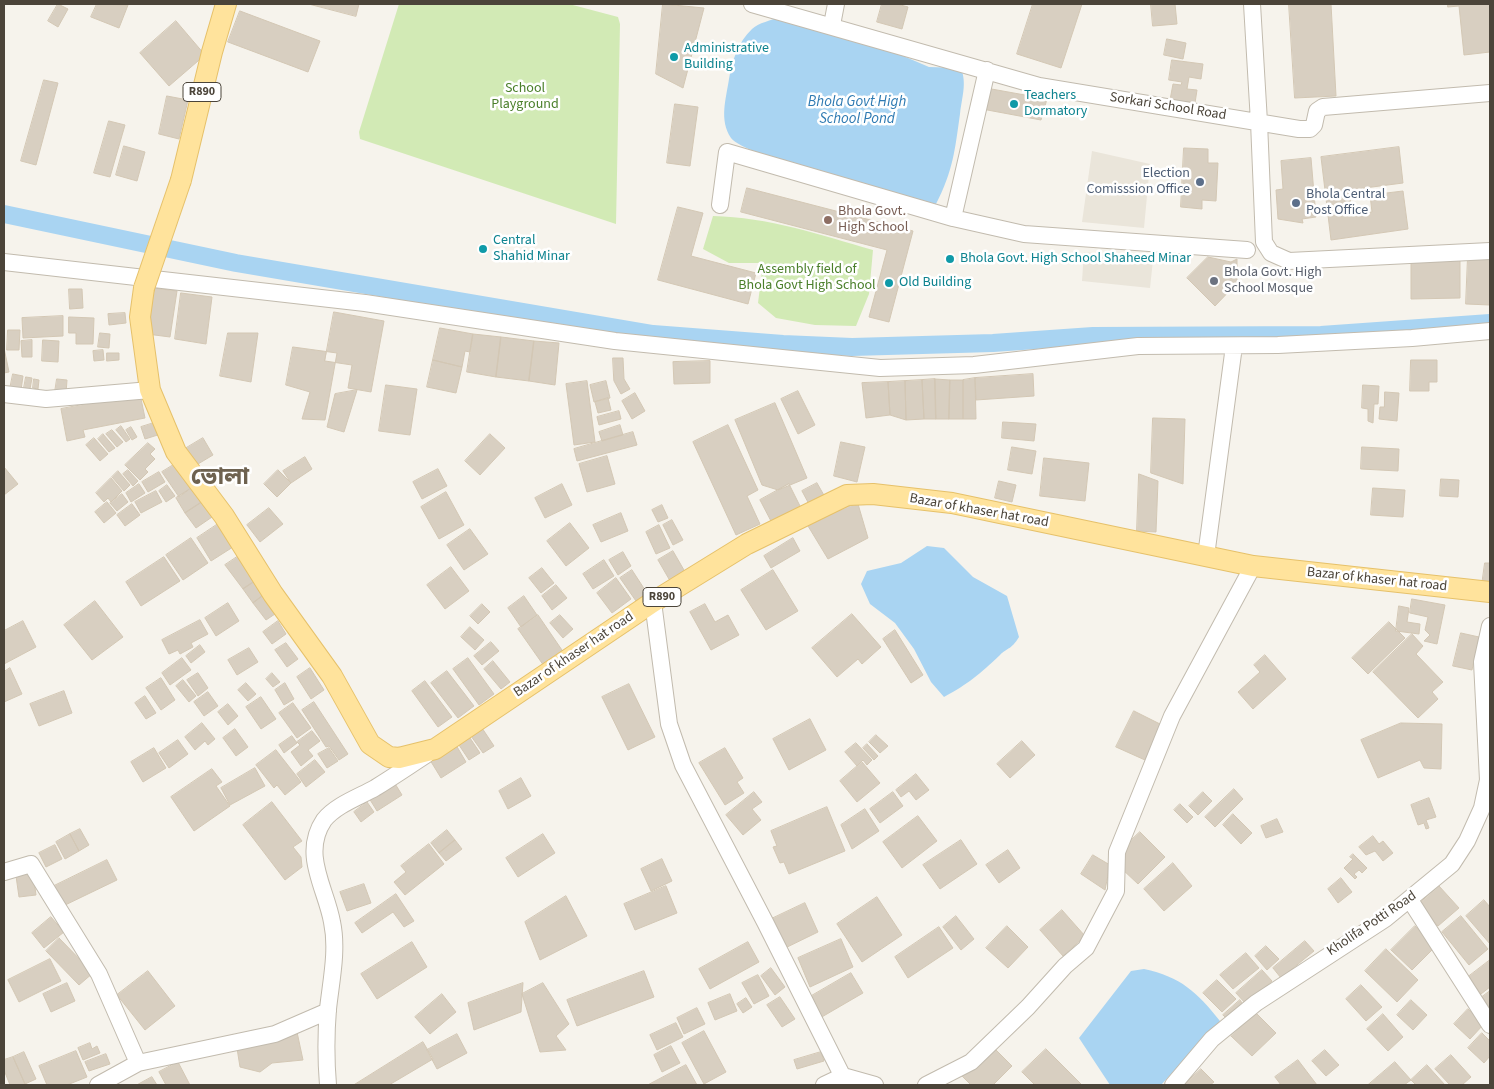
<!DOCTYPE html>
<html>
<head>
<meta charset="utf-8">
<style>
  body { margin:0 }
  #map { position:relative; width:1494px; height:1089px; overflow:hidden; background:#f6f3ec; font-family:"Source Sans 3",sans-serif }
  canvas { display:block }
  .frame { position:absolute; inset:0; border:5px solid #4b4439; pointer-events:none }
</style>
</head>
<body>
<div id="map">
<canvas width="1494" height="1089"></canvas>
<div class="frame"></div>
</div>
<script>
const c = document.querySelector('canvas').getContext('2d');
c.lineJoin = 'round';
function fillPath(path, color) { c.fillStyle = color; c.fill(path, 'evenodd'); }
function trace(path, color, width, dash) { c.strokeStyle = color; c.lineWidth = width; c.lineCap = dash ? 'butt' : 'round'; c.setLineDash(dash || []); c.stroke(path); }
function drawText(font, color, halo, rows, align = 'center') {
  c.font = font + ' "Source Sans 3","Noto Sans Bengali",sans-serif'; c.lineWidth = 5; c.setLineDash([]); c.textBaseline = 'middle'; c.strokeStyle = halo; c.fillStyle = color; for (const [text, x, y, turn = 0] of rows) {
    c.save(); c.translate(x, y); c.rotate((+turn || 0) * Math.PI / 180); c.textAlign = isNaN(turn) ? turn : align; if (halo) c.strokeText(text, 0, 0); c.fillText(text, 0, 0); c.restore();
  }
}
const residential = new Path2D(`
  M1092,151L1150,164L1144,228L1082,222Z
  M1084,252L1153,260L1150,288L1082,281Z`);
const green = new Path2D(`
  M399,4H569L618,17L620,24L616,224L360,139L359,132Z
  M713,216C768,217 821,235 873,250L869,294L856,326L815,325L776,318L758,303L763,263H729L703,249Z`);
const water = new Path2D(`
  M780,17L880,46L929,67L961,68C967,84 962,96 960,114C955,150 953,171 936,204C906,197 744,157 731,138C719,120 726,99 729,79C732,61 738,42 752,29C758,23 772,20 780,17Z
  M927,546L944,548L973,577L1007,596L1019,637C1011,650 1008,647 1000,655C980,674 968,684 944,697L931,682L914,649L895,623L870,604L861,584L867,571L901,563Z
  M1144,969C1181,977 1197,992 1220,1021L1161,1085H1110L1079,1038L1131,971Z`);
const canal = new Path2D(`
  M4,214L236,263L653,334L783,344L852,347L993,343L1093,336L1321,335L1490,323`);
const building = new Path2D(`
  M58,4L68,9L58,27L48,21Z
  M97,4L128,5L119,28L91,17Z
  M309,4H359L356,16Z
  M663,4L704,8L683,88L656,74Z
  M882,4H897L908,7L902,29L877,22Z
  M1033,4H1082L1061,68L1017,54Z
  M1151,4H1175L1177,24L1153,26Z
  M1289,4H1331L1336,96L1295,98Z
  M1448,4H1490V52L1464,55L1459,6L1448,7Z
  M240,11L320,41L308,72L228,42Z
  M176,21L205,55L169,86L140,53Z
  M1167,39L1186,43L1183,59L1164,55Z
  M1172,60L1203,64L1201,79L1189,77L1187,89L1197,90L1195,103L1170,100L1173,84L1181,85L1182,82L1169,80Z
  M44,80L58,83L36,165L21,161Z
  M986,88L1047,99L1041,120L982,109Z
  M167,96L188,100L179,139L159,134Z
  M675,104L698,107L690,166L667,163Z
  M109,121L125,125L110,177L94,173Z
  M124,146L145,152L137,181L116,175Z
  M1399,147L1403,183L1349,190L1352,215L1372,212L1370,195L1403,191L1408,229L1331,240L1321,157Z
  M1184,148L1208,149V163H1218L1216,201L1202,200V209L1181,207Z
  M1311,158L1316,217L1302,219L1303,223L1278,219L1276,190L1283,189L1281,161Z
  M747,188L913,231L889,322L869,317L887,250L741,212Z
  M678,207L703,213L691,256L756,273L748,304L658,280Z
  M1468,256L1490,257V305L1466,304Z
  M1208,257L1231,262L1237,259V283L1215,306L1187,278Z
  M1460,261V298L1411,299V262Z
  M146,287L177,291L170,337L139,333Z
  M69,289H82L83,308L70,309Z
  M181,293L212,297L206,344L175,339Z
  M334,312L384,321L371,392L348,388L352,365L325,361Z
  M125,313L126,323L109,325L108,314Z
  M63,316V336L23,338L22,318Z
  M69,317L94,318L93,344H76V333H69Z
  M440,328L473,334L470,352L465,351L462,367L433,360Z
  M8,330H20L19,350H7Z
  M100,333L110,334L109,348L98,347Z
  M228,333H258L251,382L220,376Z
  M473,334L501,337L496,377L467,372Z
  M501,337L534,341L529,381L496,377Z
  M32,340V357H22L21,341Z
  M43,340L59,341L58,362L42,361Z
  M534,341L559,343L555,385L529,381Z
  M293,347L337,353L325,420L302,419L310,392L286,385Z
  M4,348L9,372L4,373Z
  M103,350L104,360L94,361L93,351Z
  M107,353H119V360L107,361Z
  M613,358H623L624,379L630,389L621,394L614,381Z
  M433,360L462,367L456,393L427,387Z
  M1411,360H1437V382H1429V391H1410Z
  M710,361V383L674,384L673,362Z
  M13,374L23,376L21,390L10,389Z
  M1033,374L1034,396L976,400L975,378Z
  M26,377L32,378L30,389L24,388Z
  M975,378L976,419H963V380Z
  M34,379L39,380L38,389L33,388Z
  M57,379L67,380L66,393L55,392Z
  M935,379L936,419H924L922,380Z
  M935,379L950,380L949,419H936Z
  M922,380L924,419L906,420L905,381Z
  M950,380H963V419H949Z
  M587,381L595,442L574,445L566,384Z
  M606,381L610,398L594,402L590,385Z
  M905,381L906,420L890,415L888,382Z
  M888,382L890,415L866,418L862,383Z
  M386,385L417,389L410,435L379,431Z
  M1363,385L1379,386L1378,404H1374L1373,423L1368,421V409L1362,408Z
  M357,390L344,432L327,427L335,394Z
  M798,391L815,425L798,434L781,399Z
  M1385,392L1399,393L1397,421L1379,419L1380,407H1384Z
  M635,393L645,411L632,419L622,401Z
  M140,394L145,418L83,430L85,437L67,441L61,409Z
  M608,398L611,410L598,413L595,402Z
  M775,403L807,478L778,490L762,485L735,420Z
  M619,411L621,419L599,425L597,417Z
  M1153,418L1185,419L1183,484L1151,473Z
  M157,422L161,434L145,439L141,427Z
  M1003,422L1036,424L1034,441L1002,438Z
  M620,425L623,435L602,441L599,432Z
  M728,425L758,490L747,496L760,524L736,535L693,442Z
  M121,426L130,439L126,442L116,430Z
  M131,427L137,437L132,440L126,430Z
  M112,430L123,442L117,447L106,434Z
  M633,432L637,445L577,461L574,449Z
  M103,434L115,448L109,452L98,439Z
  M490,434L505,448L480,475L465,461Z
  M94,438L108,454L100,461L86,445Z
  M203,438L213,455L193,467L183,450Z
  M841,442L865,447L857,482L834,476Z
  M148,443L155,449L150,454L155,459L145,469L148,472L140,480L125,465Z
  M1012,447L1036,451L1032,474L1008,470Z
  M1362,447L1399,449L1398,471L1361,469Z
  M607,456L615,484L587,492L579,464Z
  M305,457L312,469L291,483L283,471Z
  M1044,458L1089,463L1085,501L1040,496Z
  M175,464L191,488L179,497L162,472Z
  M4,467L18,484L4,495Z
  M438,469L447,486L422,499L413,482Z
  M128,470L138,481L133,486L123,474Z
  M278,470L291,483L277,497L264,484Z
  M118,471L130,485L124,491L112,477Z
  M159,472L165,482L148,492L142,482Z
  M1139,474L1158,481L1156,532L1137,531Z
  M111,478L122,491L111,502L108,498L104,502L96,493Z
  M1441,479L1459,480L1458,497L1440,496Z
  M999,481L1016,485L1012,502L995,498Z
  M817,483L825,497L810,506L802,491Z
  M139,484L145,493L131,502L126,493Z
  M562,484L572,505L545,518L535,498Z
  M789,484L801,508L772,523L760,500Z
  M167,485L175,496L166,502L159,491Z
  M195,486L205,500L185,513L176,498Z
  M1373,488L1405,490L1403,517L1371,515Z
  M156,491L162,502L141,513L135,502Z
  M446,492L464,525L439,539L421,507Z
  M122,494L128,502L117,511L110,503Z
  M205,500L215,515L196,528L185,513Z
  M107,502L116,513L104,523L95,512Z
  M132,504L140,515L125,526L117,515Z
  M858,504L868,538L828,559L805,521Z
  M662,505L668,518L658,522L652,510Z
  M269,508L283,524L260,542L247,525Z
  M621,513L628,531L601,542L593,525Z
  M672,520L683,540L673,545L663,525Z
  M570,523L589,548L566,566L547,541Z
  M218,524L233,547L211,561L197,538Z
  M659,525L670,548L656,554L646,532Z
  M470,529L488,554L464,570L447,545Z
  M191,538L208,563L183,580L166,555Z
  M793,538L800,551L771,568L764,556Z
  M673,551L688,577L673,586L658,560Z
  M623,552L631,566L618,575L609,560Z
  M164,557L180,581L141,606L126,582Z
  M237,557L255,581L243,589L225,565Z
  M604,560L614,576L593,589L583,574Z
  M1485,563H1490V587L1482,585Z
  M451,567L469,591L445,609L427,585Z
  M542,568L554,583L541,593L529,578Z
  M632,570L647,593L636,601L620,578Z
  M773,570L798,611L766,630L741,590Z
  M616,578L631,599L612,613L597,593Z
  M255,581L265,594L253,603L243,589Z
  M556,585L567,598L552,610L542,596Z
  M265,594L278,612L266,620L253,603Z
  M524,596L537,615L521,627L508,608Z
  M1412,599L1445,605L1437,644L1424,641L1430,635L1425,630L1428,617L1410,613Z
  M95,601L123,637L92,660L64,625Z
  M228,603L239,621L216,636L205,618Z
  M482,604L490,612L478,624L470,616Z
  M705,604L715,622L728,615L739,635L711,650L690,612Z
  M1399,606L1409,608L1407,622L1420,624L1419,634L1396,631Z
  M852,614L881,647L862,664L858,659L837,677L812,648Z
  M538,615L564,653L544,666L518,629Z
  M560,615L573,629L563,638L550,623Z
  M200,620L208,634L191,643L193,647L180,654L178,650L169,654L162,640Z
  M23,621L36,647L4,664V631Z
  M278,621L286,634L272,644L263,632Z
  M1389,622L1405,638L1368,674L1352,658Z
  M470,627L484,640L475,650L461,637Z
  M895,630L923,675L911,683L883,639Z
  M1461,633L1479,637L1472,670L1453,666Z
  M1412,634L1423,646L1416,654L1443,682L1432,692L1438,699L1418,718L1373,672Z
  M491,642L499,651L482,665L474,656Z
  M286,643L298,659L287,667L275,650Z
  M200,645L205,652L191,663L186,656Z
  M249,648L258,662L237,675L228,660Z
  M1265,655L1286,679L1253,709L1238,692L1260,672L1254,665Z
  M182,658L191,670L170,685L162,673Z
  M468,658L494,694L479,705L453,669Z
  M493,661L510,682L501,689L484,669Z
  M10,668L22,694L4,702V672Z
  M310,668L324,690L311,699L297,677Z
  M447,671L474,706L458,718L431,683Z
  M198,673L208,688L198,696L187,680Z
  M272,673L280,682L273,687L266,679Z
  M161,678L175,700L161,710L146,688Z
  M183,680L196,696L189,702L176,686Z
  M425,681L452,717L438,727L412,691Z
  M246,683L256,694L248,701L238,690Z
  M285,683L294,699L284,705L275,690Z
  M629,684L655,737L628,750L602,697Z
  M64,691L72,713L39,726L30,704Z
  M208,692L218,706L204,716L194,702Z
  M145,696L156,713L146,719L135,703Z
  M261,697L276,719L261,729L246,707Z
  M314,702L348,754L339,760L329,746L326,747L302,710Z
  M293,703L311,728L297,738L279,713Z
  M228,704L238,716L228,725L218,712Z
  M1134,711L1162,725L1145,760L1116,747Z
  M810,719L826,750L789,770L773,739Z
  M202,723L215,739L208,745L205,741L195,750L185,737Z
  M1401,723L1442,724L1441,769L1424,768L1420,760L1378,778L1361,740Z
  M482,728L494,746L483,753L471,736Z
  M235,729L248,747L236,756L223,738Z
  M312,731L320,741L308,750L313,756L301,766L291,752L300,745L297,742Z
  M468,735L480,753L469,760L457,742Z
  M876,735L888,746L880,753L869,742Z
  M292,736L297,743L284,753L279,745Z
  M178,740L188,754L169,768L159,753Z
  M1022,741L1035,755L1010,778L997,764Z
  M856,743L872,760L867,765L863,760L857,766L845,752Z
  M867,744L878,756L874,760L863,748Z
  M456,745L466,762L441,778L430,760Z
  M154,748L166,768L143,782L131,762Z
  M329,748L338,761L327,768L318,754Z
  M725,748L743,778L737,782L744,793L725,805L699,763Z
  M276,750L301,782L285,795L277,785L274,788L256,765Z
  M315,760L325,772L306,787L297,774Z
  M862,762L880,783L857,802L840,781Z
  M255,768L265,786L230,805L221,788Z
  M212,769L222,782L216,786L230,806L194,831L171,797Z
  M916,774L929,790L916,800L909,791L901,797L896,790Z
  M521,778L531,796L508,809L499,791Z
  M394,782L402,795L377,811L369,798Z
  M1234,789L1243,799L1215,827L1205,817Z
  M754,792L762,802L752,809L761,820L743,835L726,815Z
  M893,792L903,806L880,823L870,809Z
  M1203,792L1212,801L1198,815L1189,806Z
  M1429,798L1436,817L1426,820L1429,828L1426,829L1424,823L1418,825L1411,805Z
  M272,802L302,841L293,847L301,857L302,867L285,880L243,825Z
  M367,802L374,812L361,822L354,812Z
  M1180,804L1193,817L1187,823L1174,810Z
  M827,807L845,851L789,874L784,862L780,863L773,847L777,846L771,831Z
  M865,809L879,831L852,849L841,825Z
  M1233,814L1252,833L1241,844L1223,825Z
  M918,816L937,841L902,868L883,842Z
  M1277,819L1283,832L1266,838L1261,826Z
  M80,829L89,845L79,851L70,834Z
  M447,830L455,840L439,853L431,843Z
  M1140,832L1165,857L1138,884L1121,868L1124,847Z
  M70,834L79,851L65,859L56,842Z
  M543,834L555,853L518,877L506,858Z
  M1373,836L1379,844L1383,841L1393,853L1383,861L1375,851L1366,855L1359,847Z
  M455,840L462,849L446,861L439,853Z
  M961,840L977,864L940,889L923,865Z
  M429,844L444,864L405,895L394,882L406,872L401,866Z
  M55,845L62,859L46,867L39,853Z
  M1008,850L1020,868L999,883L986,865Z
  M1353,854L1367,868L1362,873L1359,870L1354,874L1357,877L1355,879L1344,868L1353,859L1350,857Z
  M1093,855L1110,865L1105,890L1081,874Z
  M662,859L672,881L651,891L641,869Z
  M107,860L117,880L61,907L52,887Z
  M1173,863L1192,886L1164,911L1144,889Z
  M33,873L36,895L19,897L16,876Z
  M1341,878L1352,892L1338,903L1328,889Z
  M364,884L371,903L347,911L340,892Z
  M666,886L677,913L635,930L624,904Z
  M1439,886L1459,908L1438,926L1419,904Z
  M396,894L414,921L404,927L393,912L362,933L355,923Z
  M566,896L587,936L540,960L525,922Z
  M877,897L902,935L862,962L837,924Z
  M1484,900L1490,907V944L1466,916Z
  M805,903L818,932L779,951L765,922Z
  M1062,910L1085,936L1063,956L1040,930Z
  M956,916L974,939L961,950L943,927Z
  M1461,916L1488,949L1469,965L1442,932Z
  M51,917L64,932L44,948L32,933Z
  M1007,926L1028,947L1008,968L986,948Z
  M1415,926L1435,947L1412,970L1391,950Z
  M939,927L953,948L908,978L895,957Z
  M59,938L93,973L79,985L46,951Z
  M841,939L853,967L810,987L798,958Z
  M1305,941L1314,951L1281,978L1273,968Z
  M412,942L427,967L377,999L361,974Z
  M748,942L759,962L710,989L699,969Z
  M1266,946L1279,959L1267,970L1255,956Z
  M1386,949L1418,980L1397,1002L1365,971Z
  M1246,953L1259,968L1233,989L1220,975Z
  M50,959L61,981L19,1002L8,980Z
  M1490,960V987L1481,994L1468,977Z
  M771,968L785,987L775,995L761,976Z
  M1262,970L1272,981L1246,1004L1236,993Z
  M148,971L175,1006L145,1030L117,995Z
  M644,971L654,997L577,1026L567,1000Z
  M851,973L863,993L820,1018L808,998Z
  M758,975L769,996L754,1004L742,983Z
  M1217,980L1236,999L1222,1012L1203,993Z
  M67,983L75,1001L51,1012L43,994Z
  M523,983L521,1012L474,1030L468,1003Z
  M543,983L569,1024L556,1036L566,1050L540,1052L522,994Z
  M1361,985L1382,1007L1366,1021L1346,999Z
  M1490,991V1009L1482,997Z
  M442,994L456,1012L430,1034L415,1017Z
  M730,994L737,1011L715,1020L708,1003Z
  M780,997L795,1019L782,1027L767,1005Z
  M746,998L752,1007L743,1013L737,1004Z
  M1240,1000L1245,1007L1229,1021L1223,1015Z
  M1411,1000L1427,1015L1413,1030L1397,1015Z
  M697,1008L705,1024L684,1034L677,1018Z
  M1468,1009L1484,1024L1470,1039L1454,1024Z
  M1255,1012L1276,1033L1252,1056L1231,1036Z
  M1383,1014L1403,1037L1388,1051L1367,1029Z
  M676,1023L683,1037L657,1050L650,1035Z
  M704,1031L726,1072L704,1084L682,1043Z
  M297,1032L303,1060L272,1063L260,1072L240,1067L236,1042Z
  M1482,1033L1490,1041V1056L1484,1063L1468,1048Z
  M457,1034L467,1053L437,1069L427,1050Z
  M423,1042L433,1059L389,1085H354Z
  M90,1043L92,1049L97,1046L100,1053L83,1060L78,1048Z
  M989,1043L1012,1066L993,1085H971L959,1073Z
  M671,1046L680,1063L662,1072L654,1055Z
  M1046,1049L1082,1085H1035L1022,1072Z
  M1325,1050L1339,1065L1326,1076L1312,1061Z
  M76,1051L87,1077L67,1085H47L39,1066Z
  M24,1052L36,1079L25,1084L13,1057Z
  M821,1052L824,1061L797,1069L794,1060Z
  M106,1054L110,1064L89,1071L85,1062Z
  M1451,1055L1471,1077L1462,1085H1450L1435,1069Z
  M13,1057L25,1084V1085H10L4,1070V1060Z
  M1298,1060L1317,1085H1281L1275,1077Z
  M178,1062L190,1085H166L159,1072Z
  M1395,1062L1411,1080L1404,1085H1368Z
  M686,1065L697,1085H648Z
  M1427,1065L1445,1085H1416L1411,1080Z
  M1201,1069L1214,1082L1210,1085H1184Z
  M152,1077L157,1085H137Z`);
const minor = new Path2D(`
  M752,4L1039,86L1299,129H1310L1314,125L1317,111L1323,107L1490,93
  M1252,4L1259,122L1264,242L1271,253L1289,261L1490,251
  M832,25L836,4
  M720,205L727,152L953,218L987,70
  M953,218L1024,234L1247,250
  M4,262L365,303L615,341L880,368L974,365L1138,346L1278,345L1412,338L1490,331
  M4,394L46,399L150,390
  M1206,556L1234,346
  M653,602L669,724L683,765L765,922L847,1085
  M4,872L31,864L99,974L138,1063
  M1410,900L1490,1025
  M98,1085L138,1063L275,1034L328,1011
  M328,1085C326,1061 326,1033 328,1009C331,981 338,950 332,922C326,888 301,854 324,820C336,805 359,797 375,788C393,777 409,766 426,755
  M824,1085L843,1076L875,1085
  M926,1085L971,1062L1028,1007L1065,966L1086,948L1116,891L1117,852L1172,716L1253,566
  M1173,1085L1212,1039L1256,1003L1385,919L1452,864L1467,841L1482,808L1488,780L1482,662L1490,626`);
const major = new Path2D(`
  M181,180L212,52L226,4
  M144,288L140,317L150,390L176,452L224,516L273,594L332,676L370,744L389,757L399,758L435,749L653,602L747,544L847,495L873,494L952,503L1253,566L1490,592`);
const majorBridge = new Path2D(`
  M144,288L181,180`);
const markers = [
  [674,57,5,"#0f9aa8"],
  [1014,104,5,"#0f9aa8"],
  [1200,182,5,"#5c6f8a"],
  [1296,203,5,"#5c6f8a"],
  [828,220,5,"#8d6e63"],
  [483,249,5,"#0f9aa8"],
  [950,259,5,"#0f9aa8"],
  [1214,281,5,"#6b7280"],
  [889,283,5,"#0f9aa8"]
];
const shields = [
  [202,92,38],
  [662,597,38]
];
const shieldNames = [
  ["R890",202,92],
  ["R890",662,597]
];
const cultureNames = [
  ["Administrative",684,49],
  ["Building",684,65],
  ["Teachers",1024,96],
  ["Dormatory",1024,112],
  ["Central",493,241],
  ["Shahid Minar",493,257],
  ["Bhola Govt. High School Shaheed Minar",960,259],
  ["Old Building",899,283]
];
const parkNames = [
  ["School",525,89],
  ["Playground",525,105],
  ["Assembly field of",807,270],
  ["Bhola Govt High School",807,286]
];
const streetNames = [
  ["Sorkari School Road",1168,107,9],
  ["Bazar of khaser hat road",979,511,10],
  ["Bazar of khaser hat road",1377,580,6],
  ["Bazar of khaser hat road",574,655,-34],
  ["Kholifa Potti Road",1372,924,-34]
];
const serviceNames = [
  ["Election",1190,174],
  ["Comisssion Office",1190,190],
  ["Bhola Central",1306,195,"left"],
  ["Post Office",1306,211,"left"]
];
const educationNames = [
  ["Bhola Govt.",838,212],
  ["High School",838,228]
];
const worshipNames = [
  ["Bhola Govt. High",1224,273],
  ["School Mosque",1224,289]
];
const waterNames = [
  ["Bhola Govt High",857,103],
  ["School Pond",857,120]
];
const townNames = [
  ["ভোলা",220,479]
];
fillPath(residential, '#eae5da');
fillPath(green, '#d2eab5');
fillPath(water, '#a9d4f2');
trace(canal, '#a9d4f2', 18);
fillPath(building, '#d8cfc1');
trace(building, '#d3c7b4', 1);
trace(minor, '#c2bbae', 18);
trace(major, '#e6c16a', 22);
trace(minor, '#fff', 16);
trace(major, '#ffe39c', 20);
trace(majorBridge, '#e6c16a', 22, []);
trace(majorBridge, '#ffe39c', 20);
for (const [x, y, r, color] of markers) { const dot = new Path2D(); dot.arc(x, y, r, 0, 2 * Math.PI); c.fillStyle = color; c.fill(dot); trace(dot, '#fff', 2); }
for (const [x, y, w] of shields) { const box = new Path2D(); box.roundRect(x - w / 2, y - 9.5, w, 19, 4); c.fillStyle = '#fff'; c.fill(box); trace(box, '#4b4439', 1); }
drawText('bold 12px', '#4b4439', null, shieldNames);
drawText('14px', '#0d838f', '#fff', cultureNames, 'left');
drawText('14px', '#4a7f2a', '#fff', parkNames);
drawText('14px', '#4b4439', '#fff', streetNames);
drawText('14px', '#4e5e75', '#fff', serviceNames, 'right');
drawText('14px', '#785e54', '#fff', educationNames, 'left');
drawText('14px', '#5b616d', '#fff', worshipNames, 'left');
drawText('italic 15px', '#2e7ab2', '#fff', waterNames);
drawText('bold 24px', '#6e6250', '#fff', townNames);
</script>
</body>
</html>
